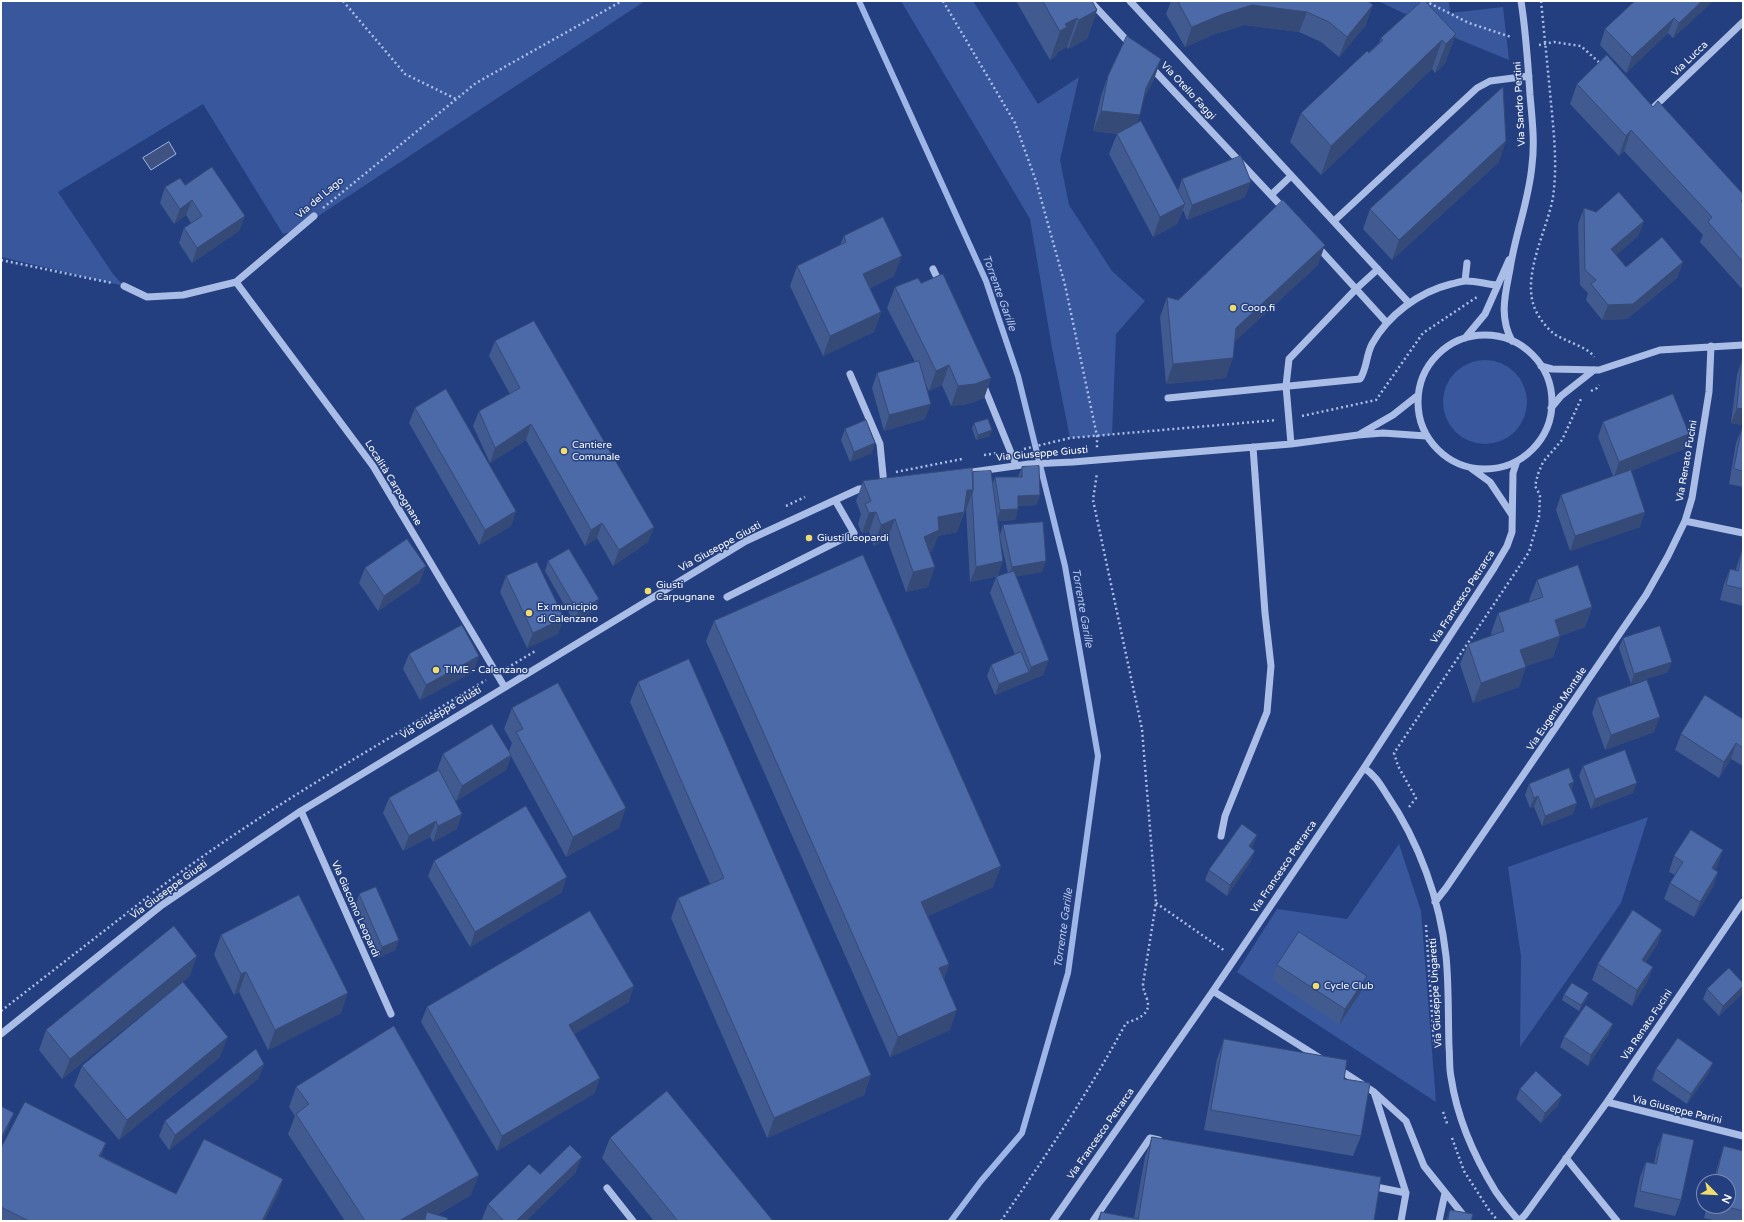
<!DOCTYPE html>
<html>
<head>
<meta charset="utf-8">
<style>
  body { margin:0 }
  #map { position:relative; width:1744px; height:1222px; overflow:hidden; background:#243f7f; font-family:"Varela Round",sans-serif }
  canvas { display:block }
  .frame { position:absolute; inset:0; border:2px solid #fff; pointer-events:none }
  .north { position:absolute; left:1696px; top:1174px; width:40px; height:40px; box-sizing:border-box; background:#243f7f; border:1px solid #7c8cb2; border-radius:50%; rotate:114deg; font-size:11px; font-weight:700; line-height:16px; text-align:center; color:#fff }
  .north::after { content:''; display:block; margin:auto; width:14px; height:18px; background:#f0dd6e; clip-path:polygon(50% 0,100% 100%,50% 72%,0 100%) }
</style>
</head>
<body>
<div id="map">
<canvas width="1744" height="1222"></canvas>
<div class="frame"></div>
<div class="north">N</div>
</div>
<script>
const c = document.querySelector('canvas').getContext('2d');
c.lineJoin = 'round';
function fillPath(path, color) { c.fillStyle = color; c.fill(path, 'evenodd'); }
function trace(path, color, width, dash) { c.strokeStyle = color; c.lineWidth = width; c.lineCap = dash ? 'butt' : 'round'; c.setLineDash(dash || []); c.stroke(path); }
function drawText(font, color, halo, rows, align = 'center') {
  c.font = font + ' "Varela Round",sans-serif'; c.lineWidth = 3; c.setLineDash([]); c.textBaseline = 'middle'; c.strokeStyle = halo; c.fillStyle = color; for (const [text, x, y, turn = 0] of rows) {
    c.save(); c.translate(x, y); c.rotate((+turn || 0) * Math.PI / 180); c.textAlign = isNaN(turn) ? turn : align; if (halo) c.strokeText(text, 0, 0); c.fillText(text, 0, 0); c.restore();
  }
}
const green = new Path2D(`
  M1,1H645L297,230L283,234L203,104L58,192L113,274L124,286L1,257Z
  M901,1H973L1038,104L1079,77L1060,160L1069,205L1112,271L1145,301L1116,334L1112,435L1070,438L1052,348L1030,219Z
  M1378,1H1449L1450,13L1503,7L1509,60L1460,40Z
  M1443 402a42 42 0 1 1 84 0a42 42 0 1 1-84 0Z
  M1648,817L1621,903L1520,1047L1521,956L1508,867Z
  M1399,844L1421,911L1436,1102L1237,972L1277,909L1347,919Z`);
const water = new Path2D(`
  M169,142L176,154L151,170L143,158Z`);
const stream = new Path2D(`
  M859,1L986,281L1018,376L1065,566L1098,756L1068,973L1022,1133L981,1181L951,1221`);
const path = new Path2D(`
  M343,1L405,74L456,99
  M943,1L1015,123L1036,181L1065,285L1097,436V448
  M1425,1L1469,23L1511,37
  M1541,1C1544,31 1547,61 1550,92C1553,127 1558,162 1553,197C1547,231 1521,276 1535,309C1539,318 1546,327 1553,333C1563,341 1589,347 1594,357
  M1539,45L1554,42L1581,46L1602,65
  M323,208L476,83L622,1
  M1,260L112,283
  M1591,391L1597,388L1599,385
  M1302,416L1376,400L1423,333L1477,297
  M1024,449L1070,438L1277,420
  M984,455L997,453
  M896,472L962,459
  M786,506L805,497
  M507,668L537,650
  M1409,807L1416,798L1398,766L1394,753L1529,552L1539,517L1540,495L1535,486L1538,474L1543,462L1562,440L1581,399
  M153,893C257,813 374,748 486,680
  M1156,903L1225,951
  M1426,925L1434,1045
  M1,1011L149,896
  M1443,1112L1448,1126
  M1452,1138L1464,1171L1489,1210L1498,1221
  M1001,1221C1045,1157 1089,1092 1126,1023C1138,1019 1152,1014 1147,999C1145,993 1143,990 1143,984L1156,903L1142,729L1093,500L1097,473`);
const minor = new Path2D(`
  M1090,1L1131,45
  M1130,1L1409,303
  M1150,66L1285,210
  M1652,109L1743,22
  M1271,195L1291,176
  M1334,221L1477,88L1490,81L1529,76
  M1317,246L1387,323
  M933,269L940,284
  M1465,281L1467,263
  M236,282L373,466L504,686
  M124,286L147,297L183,295L236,282L314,216
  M1418 402a67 67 0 1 1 134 0a67 67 0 1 1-134 0Z
  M1465,338L1485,314L1509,260
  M1512,341C1499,317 1505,295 1510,269C1515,234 1529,201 1532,165C1535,142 1532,118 1530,95C1528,64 1526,32 1521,1
  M1541,366L1552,369L1599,370L1660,350L1743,345
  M850,374L880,444L884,485
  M983,384L1016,465
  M1168,398L1360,379C1367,369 1366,355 1372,344C1388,315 1419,292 1451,284C1456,283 1461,281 1466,281C1476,281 1487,284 1497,285
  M1551,408L1561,396L1594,370
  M1360,434L1393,415L1417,396
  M1291,444L1286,386L1289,359L1356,289L1378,269
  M1472,469L1490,482L1512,515
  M965,473L1029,464L1073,462L1291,444L1358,435L1383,433L1426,436
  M1685,521L1743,533
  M727,597L854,533L835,500
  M1364,768C1375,775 1380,784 1387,795C1419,842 1440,900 1446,956C1449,986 1448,1017 1449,1047C1450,1057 1449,1068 1451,1077C1457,1118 1475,1158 1496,1192C1503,1202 1511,1212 1519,1221
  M301,811L391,1014
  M1221,836L1225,816L1267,712L1271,666L1265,613L1253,447
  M1435,902L1446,888L1646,595L1668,556L1685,521L1692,498L1709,392L1711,346
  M1213,991L1323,1060
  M1,1034L162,905L301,811L746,541L859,489L869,488
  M1337,1068L1374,1092L1406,1193L1401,1221
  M1374,1092L1406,1121L1424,1166L1468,1221
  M1607,1102L1743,1136
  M1566,1158L1617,1221
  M1371,1186L1406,1193
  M607,1188L633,1221
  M1053,1221L1213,991L1364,768L1494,568L1507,546L1512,532L1513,473L1517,461
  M1093,1221L1150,1138L1159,1140
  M1439,1221L1445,1193
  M1519,1221L1525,1215L1607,1102L1743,902`);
const wall = new Path2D(`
  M1016,1H1092L1097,10L1087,39L1068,49L1067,47L1058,52L1056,56L1050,60Z
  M1171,1H1368L1366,25L1339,57L1321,42L1299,32L1245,25L1215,34L1185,47L1166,14Z
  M1713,1L1673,38L1668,33L1626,73L1600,45L1605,29Z
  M1456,34L1445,63L1435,73L1432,69L1321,175L1290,142L1301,113L1379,43L1381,38Z
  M1161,59L1154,79L1144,98L1137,123L1178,191L1182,179L1245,197L1187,220L1183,210L1177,224L1153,237L1109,154L1117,134L1093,131L1101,96L1108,76Z
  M1577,84L1653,107L1743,194V290L1700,242L1703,235L1624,151L1619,156L1570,104Z
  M1499,162L1392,260L1363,229L1370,209Z
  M185,185L245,216L239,231L192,263L179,243L184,228L191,223L186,215L174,224L160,203L165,187Z
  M1584,208L1596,212L1644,221L1638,236L1616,255L1626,267L1683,262L1677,278L1627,319L1602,320L1586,300L1588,293L1580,285L1578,224Z
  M844,236L894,276L870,288L881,312L874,332L823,356L790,286L797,266L840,245Z
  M1318,265L1234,342L1226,378L1166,384L1160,317L1167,297L1178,300Z
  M921,283L991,378L984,398L968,404L951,406L942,385L929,391L926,385L925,419L884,431L872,388L877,373L915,362L887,308L895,287Z
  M495,341L654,527L648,542L613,566L597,538L585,546L526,440L490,463L473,426L479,411L510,394L489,356Z
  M1742,360H1743V425L1731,423L1737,375Z
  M415,408L516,511L511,526L479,545L409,423Z
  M1603,422L1689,434L1684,449L1631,471L1640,527L1570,551L1556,510L1561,495L1613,476L1598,437Z
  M974,423L990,436L976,440L972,428Z
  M1742,428H1743V487L1729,484L1736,443Z
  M845,429L872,453L850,462L841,440Z
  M1022,467L1040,495L1036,505L1018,506V509L1015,520L998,521L1000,535L1003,525L1042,572L1016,576L1043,675L995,695L987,676L991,665L1015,655L990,593L996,577L1008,573L1000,538L998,576L970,582L966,509V510H965L957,532L938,536L932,551L930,552L928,587L906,592L887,539L874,546L869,532L862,533L858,524L861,514L856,501L863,481L973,472L993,483L995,477H1018Z
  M1742,550H1743V606L1720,600L1724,584L1730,569L1736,570L1737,565Z
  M548,561L595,610L574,622L545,571Z
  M365,568L420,582L378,611L359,583Z
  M506,576L564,618L558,634L527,648L500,592Z
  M1537,580L1592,607L1585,627L1560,636L1553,657L1526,666L1519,687L1473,703L1460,664L1468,644L1492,636L1491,633L1498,613L1530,602L1529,600Z
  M714,621L1001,866L993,887L928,916L949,964L944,979L950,1030L890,1057L706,641Z
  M1623,638L1668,672L1631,684L1619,648Z
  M409,654L479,656L473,672L420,700L403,669Z
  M638,682L871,1075L864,1095L767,1138L671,918L678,898L710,884L630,702Z
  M1597,698L1654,732L1605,750L1592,713Z
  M512,708L619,828L566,857L511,756L506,770L456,801L453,796L457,829L433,842L430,837L403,851L383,813L389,798L438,771L437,770L443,754L509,751L512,743L504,729Z
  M1743,719V766L1731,759L1719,778L1675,750L1681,734Z
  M1583,766L1633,793L1591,809L1579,776Z
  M1529,784L1572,789L1573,814L1542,826L1534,807L1530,808L1525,795Z
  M1257,835L1253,845L1251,848V861L1227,896L1205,880L1209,870Z
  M1674,856L1718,865L1715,870L1718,872L1713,887L1694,917L1664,899L1670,883L1675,875L1669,872Z
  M434,861L562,892L470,947L428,876Z
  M359,894L399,940L395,950L378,958L356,904Z
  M1662,930L1657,945L1645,962L1653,967L1647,982L1632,1006L1592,980L1598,964Z
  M221,935L341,1013L268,1050L239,992L234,995L214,955Z
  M1277,965L1361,992L1339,1025L1272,980Z
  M190,976L62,1079L39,1050L46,1030Z
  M1707,989L1741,995L1719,1016L1703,999Z
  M1564,995L1587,998L1579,1011L1562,1000Z
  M629,1002L574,1034L595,1093L497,1151L421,1022L427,1007Z
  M1609,1034L1588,1066L1560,1047L1564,1037Z
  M1224,1039L1344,1079L1361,1136L1353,1156L1204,1130L1217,1059Z
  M220,1057L119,1140L74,1086L82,1066Z
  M264,1064L258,1079L169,1150L159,1136L165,1121Z
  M1656,1069L1709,1073L1687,1104L1652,1080Z
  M296,1087L471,1195L437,1215L447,1221H345L288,1134L295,1116L289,1107Z
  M1520,1089L1558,1105L1541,1123L1516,1099Z
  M1663,1133L1681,1200L1675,1216L1634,1207L1640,1177L1646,1162L1654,1164L1657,1149Z
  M1152,1137L1374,1221H1097L1101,1212L1134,1218L1145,1157Z
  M610,1138L773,1221H654L602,1158Z
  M106,1143L101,1156L176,1194L283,1179L278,1194L264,1221H1V1148Z
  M1724,1146L1743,1151V1221H1718L1704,1218L1707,1206H1728V1182H1713L1719,1161Z
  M576,1172L526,1221H483L482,1219L488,1204L540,1174Z
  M1450,1210L1471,1221H1446Z`);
const shadedWall = new Path2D(`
  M1702,1H1713L1673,38L1679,23Z
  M1252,5L1307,12L1299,32L1245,25L1215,34L1185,47L1192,27L1223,14Z
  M1373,5L1366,25L1339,57L1347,37Z
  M1097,10L1087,39L1068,49L1079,20Z
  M1077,18L1067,47L1058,52L1056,56L1050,60L1060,31L1065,24Z
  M1674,18L1668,33L1626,73L1632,57Z
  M1456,34L1445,63L1435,73L1446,44Z
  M1442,40L1432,69L1321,175L1331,146Z
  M1161,59L1154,79L1139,108L1146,88Z
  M1101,111L1140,115L1132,135L1093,131Z
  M1631,130L1624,151L1619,156L1626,136Z
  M1506,141L1499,162L1392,260L1399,240Z
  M1251,182L1245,197L1187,220L1192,205Z
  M192,200L186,215L174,224L180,209Z
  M1185,204L1177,224L1153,237L1160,217Z
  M245,216L239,231L192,263L197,248Z
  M1644,221L1638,236L1606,264L1611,249Z
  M1325,245L1318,265L1228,348L1236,328Z
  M902,256L894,276L856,294L863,274Z
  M1683,262L1677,278L1627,319L1602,320L1608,305Z
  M881,312L874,332L823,356L830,336Z
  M1233,358L1226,378L1166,384L1173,364Z
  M949,365L942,385L929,391L936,371Z
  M991,378L984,398L968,404L951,406L958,386Z
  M931,404L925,419L884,431L889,415Z
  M1737,408L1743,409V425L1731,423Z
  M531,424L526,440L490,463L495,448Z
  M992,430L990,436L976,440L978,435Z
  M1689,434L1684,449L1614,478L1619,462Z
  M875,443L872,453L850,462L854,452Z
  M967,490H973L966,510H960Z
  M1040,495L1036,505L1014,506L1018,496Z
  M1018,509L1015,520L997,521L1000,510Z
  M516,511L511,526L479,545L485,530Z
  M876,512L869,532L862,533L869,513Z
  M964,512L957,532L938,536L932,551L917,557L924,537L938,517Z
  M1645,512L1640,527L1570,551L1575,536Z
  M895,519L887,539L874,546L881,525Z
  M602,523L597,538L585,546L591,530Z
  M654,527L648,542L613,566L619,550Z
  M1003,561L998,576L970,582L976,567Z
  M1046,561L1042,572L1009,578L1012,567Z
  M426,566L420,582L378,611L384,596Z
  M935,567L928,587L906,592L913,572Z
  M599,599L595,610L574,622L578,612Z
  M1592,607L1585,627L1548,640L1555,620Z
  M564,618L558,634L527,648L533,633Z
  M1560,636L1553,657L1513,670L1520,650Z
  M479,656L473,672L420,700L426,685Z
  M1049,660L1043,675L995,695L999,684L1029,672L1031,667Z
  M1672,662L1668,672L1631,684L1634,674Z
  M1526,667L1519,687L1473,703L1481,683Z
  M1660,717L1654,732L1605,750L1611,735Z
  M1736,743L1731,759L1719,778L1724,762Z
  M511,755L506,770L456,801L462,786Z
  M1574,782L1571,792L1569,784Z
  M1637,783L1633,793L1591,809L1595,799Z
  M1538,796L1534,807L1530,808L1534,798Z
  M1577,803L1573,814L1542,826L1545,816Z
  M626,808L619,828L566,857L573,837Z
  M462,814L457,829L433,842L438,826Z
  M436,821L430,837L403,851L409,836Z
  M1257,835L1253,845L1245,857L1249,846Z
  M1723,850L1718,865L1706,883L1712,868Z
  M1255,851L1251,861L1227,896L1230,885Z
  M1001,866L993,887L914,922L921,902Z
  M1718,872L1713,887L1694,917L1700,902Z
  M567,877L562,892L470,947L475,932Z
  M1662,930L1657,945L1637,976L1642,960Z
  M399,940L395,950L378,958L382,947Z
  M197,956L190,976L62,1079L70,1059Z
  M949,964L942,984L939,968Z
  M1653,967L1647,982L1632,1006L1637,990Z
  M246,972L239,992L234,995L241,974Z
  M1367,976L1361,992L1339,1025L1345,1009Z
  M634,986L629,1002L564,1040L569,1025Z
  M1743,986V990L1741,995L1719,1016L1723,1006Z
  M348,993L341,1013L268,1050L275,1030Z
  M1589,993L1587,998L1579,1011L1581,1005Z
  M957,1010L950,1030L890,1057L898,1037Z
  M1613,1024L1609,1034L1588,1066L1591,1055Z
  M228,1037L220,1057L119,1140L127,1120Z
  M1713,1063L1709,1073L1687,1104L1691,1094Z
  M264,1064L258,1079L169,1150L175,1135Z
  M871,1075L864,1095L767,1138L774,1118Z
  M600,1078L595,1093L497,1151L502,1136Z
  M1562,1095L1558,1105L1541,1123L1545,1113Z
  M14,1113L8,1128L1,1142V1138Z
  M106,1143L100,1159L99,1156Z
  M582,1157L576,1172L526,1221H516Z
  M479,1175L471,1195L426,1221L427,1212L424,1221H399Z
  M283,1179L278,1194L264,1221H262Z`);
const building = new Path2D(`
  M1043,1H1092L1097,10L1079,20L1077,18L1065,24L1067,27L1060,31Z
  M1178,1H1368L1373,5L1347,37L1329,22L1307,12L1252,5L1223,14L1192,27Z
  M1422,1H1425L1456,34L1446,44L1442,40L1331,146L1301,113L1367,51L1369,53L1383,40L1381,38Z
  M1635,1H1702L1679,23L1674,18L1632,57L1605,29Z
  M1127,36L1161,59L1146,88L1140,115L1101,111L1108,76Z
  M1607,55L1653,107L1658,101L1743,194V200L1741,201L1743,203V262L1708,222L1712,217L1631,130L1626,136L1577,84Z
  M1503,87L1506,141L1399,240L1370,209Z
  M1141,121L1185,204L1160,217L1117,134Z
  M1241,156L1251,182L1192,205L1182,179Z
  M212,167L245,216L197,248L184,228L202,216L192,200L180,209L165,187L180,178L185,185Z
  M1619,192L1644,221L1611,249L1626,267L1662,237L1683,262L1633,304L1608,305L1591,284L1596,280L1585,270L1584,208L1596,212Z
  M1283,200L1325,245L1236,328L1233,358L1173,364L1167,297L1178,300Z
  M883,217L902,256L863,274L881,312L830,336L797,266L846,242L844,236Z
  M943,274L991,378L975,384L958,386L949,365L936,371L895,287L918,278L921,283Z
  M534,321L654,527L619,550L602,523L591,530L531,424L495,448L479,411L520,388L495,341Z
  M1742,360H1743V409L1737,408Z
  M919,361L931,404L889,415L877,373Z
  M446,389L516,511L485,530L415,408Z
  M1673,394L1689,434L1619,462L1603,422Z
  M988,419L992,430L978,435L974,423Z
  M866,420L875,443L854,452L845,429Z
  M1742,428H1743V471L1734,469Z
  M1039,466L1040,495L1018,496V509L1000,510L995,477H1022V467Z
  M972,468L973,490H967L964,512L938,517L939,530L924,537L935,567L913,572L895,519L881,525L876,512L869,513L865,504L871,501L863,481Z
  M1631,470L1645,512L1575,536L1561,495Z
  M991,471L1003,561L976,567L972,494L973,490V472Z
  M1043,522L1046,561L1012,567L1003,525Z
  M407,539L426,566L384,596L365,568Z
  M569,549L599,599L578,612L548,561Z
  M1742,550H1743V589L1726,585L1730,569L1738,571Z
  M863,555L1001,866L921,902L949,964L939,968L957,1010L898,1037L714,621Z
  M537,562L564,618L533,633L506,576Z
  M1578,565L1592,607L1555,620L1560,636L1520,650L1526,667L1481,683L1468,644L1504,631L1498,613L1543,597L1537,580Z
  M1014,571L1049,660L1031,667L996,577Z
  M462,625L479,656L426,685L409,654Z
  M1660,626L1672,662L1634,674L1623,638Z
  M1021,652L1029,672L999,684L991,665Z
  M689,659L871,1075L774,1118L678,898L724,878L638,682Z
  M1647,680L1660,717L1611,735L1597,698Z
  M558,683L626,808L573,837L516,732L523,729L512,708Z
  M1705,695L1743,719V748L1736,743L1724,762L1681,734Z
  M492,724L511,755L462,786L443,754Z
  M1625,750L1637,783L1595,799L1583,766Z
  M1569,768L1574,782L1569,784L1577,803L1545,816L1538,796L1534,798L1529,784Z
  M439,770L462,814L438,826L436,821L409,836L389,798Z
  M526,806L567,877L475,932L434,861Z
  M1242,824L1257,835L1249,846L1255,851L1230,885L1209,870Z
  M1691,830L1723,850L1712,868L1718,872L1700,902L1670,883L1683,862L1674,856Z
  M376,887L399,940L382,947L359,894Z
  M299,895L348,993L275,1030L246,972L241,974L221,935Z
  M1633,910L1662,930L1642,960L1653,967L1637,990L1598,964Z
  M590,911L634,986L569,1025L600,1078L502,1136L427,1007Z
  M174,926L197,956L70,1059L46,1030Z
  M1299,932L1367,976L1345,1009L1277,965Z
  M1729,968L1743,983V986L1723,1006L1707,989Z
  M183,982L228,1037L127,1120L82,1066Z
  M1572,983L1589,993L1581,1005L1564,995Z
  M1586,1005L1613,1024L1591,1055L1564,1037Z
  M394,1026L479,1175L399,1221H365L296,1114L309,1104L296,1087Z
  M1678,1038L1713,1063L1691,1094L1656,1069Z
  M1224,1039L1347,1060L1344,1079L1370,1083L1361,1136L1211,1110Z
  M256,1049L264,1064L175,1135L165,1121Z
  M1536,1071L1562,1095L1545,1113L1520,1089Z
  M667,1091L773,1221H678L610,1138Z
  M25,1102L106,1143L99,1156L176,1194L204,1139L283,1179L262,1221H29L1,1207V1148Z
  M1,1106L14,1113L1,1138Z
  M1663,1133L1694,1140L1681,1200L1640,1191L1646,1162L1656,1164Z
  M1152,1137L1381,1177L1374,1221H1099L1101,1212L1138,1219Z
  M570,1145L582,1157L516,1221H504L488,1204L529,1164L540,1174Z
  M1724,1146L1743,1151V1211L1724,1206H1728V1182H1715Z
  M1450,1210L1473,1214L1471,1221H1448Z
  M427,1212L448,1218L447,1221H425Z`);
const markers = [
  [1233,308,4,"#f0dd6e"],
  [564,451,4,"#f0dd6e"],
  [809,538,4,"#f0dd6e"],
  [648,591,4,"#f0dd6e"],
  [529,613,4,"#f0dd6e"],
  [436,670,4,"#f0dd6e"],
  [1316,986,4,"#f0dd6e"]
];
const streetNames = [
  ["Via Lucca",1690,59,-44],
  ["Via Otello Faggi",1188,91,47],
  ["Via Sandro Pertini",1520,104,-93],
  ["Via del Lago",320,198,-40],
  ["Via Giuseppe Giusti",1042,454,-5],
  ["Via Renato Fucini",1687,461,-80],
  ["Località Carpognane",393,483,58],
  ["Via Giuseppe Giusti",720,547,-29],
  ["Via Francesco Petrarca",1463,597,-57],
  ["Via Eugenio Montale",1557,709,-56],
  ["Via Giuseppe Giusti",441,713,-31],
  ["Via Francesco Petrarca",1284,867,-56],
  ["Via Giuseppe Giusti",169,890,-36],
  ["Via Giacomo Leopardi",355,909,66],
  ["Via Giuseppe Ungaretti",1436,993,-93],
  ["Via Renato Fucini",1647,1025,-56],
  ["Via Giuseppe Parini",1677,1110,14],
  ["Via Francesco Petrarca",1101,1134,-55]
];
const poiNames = [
  ["Coop.fi",1241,308],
  ["Cantiere",572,445],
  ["Comunale",572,457],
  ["Giusti Leopardi",817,538],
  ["Giusti",656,585],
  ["Carpugnane",656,597],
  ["Ex municipio",537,607],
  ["di Calenzano",537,619],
  ["TIME - Calenzano",444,670],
  ["Cycle Club",1324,986]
];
const waterNames = [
  ["Torrente Garille",999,293,70],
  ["Torrente Garille",1082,608,80],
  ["Torrente Garille",1064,928,-82]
];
fillPath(green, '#38579d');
fillPath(water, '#3f5281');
trace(water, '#9eb6e7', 1);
trace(stream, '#9eb6e7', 6);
trace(path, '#aabde6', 2.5, [2, 3]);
trace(minor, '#aabde6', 7);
fillPath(wall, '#415a90');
fillPath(shadedWall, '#354a76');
fillPath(building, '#4c69a8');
trace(building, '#354a76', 1);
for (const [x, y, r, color] of markers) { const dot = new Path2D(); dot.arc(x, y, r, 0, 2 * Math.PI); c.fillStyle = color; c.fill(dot); trace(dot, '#243f7f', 1.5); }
drawText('10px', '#fff', '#243f7f', streetNames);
drawText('10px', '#fff', '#243f7f', poiNames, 'left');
drawText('italic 11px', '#b6c7ee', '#243f7f', waterNames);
</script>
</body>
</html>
